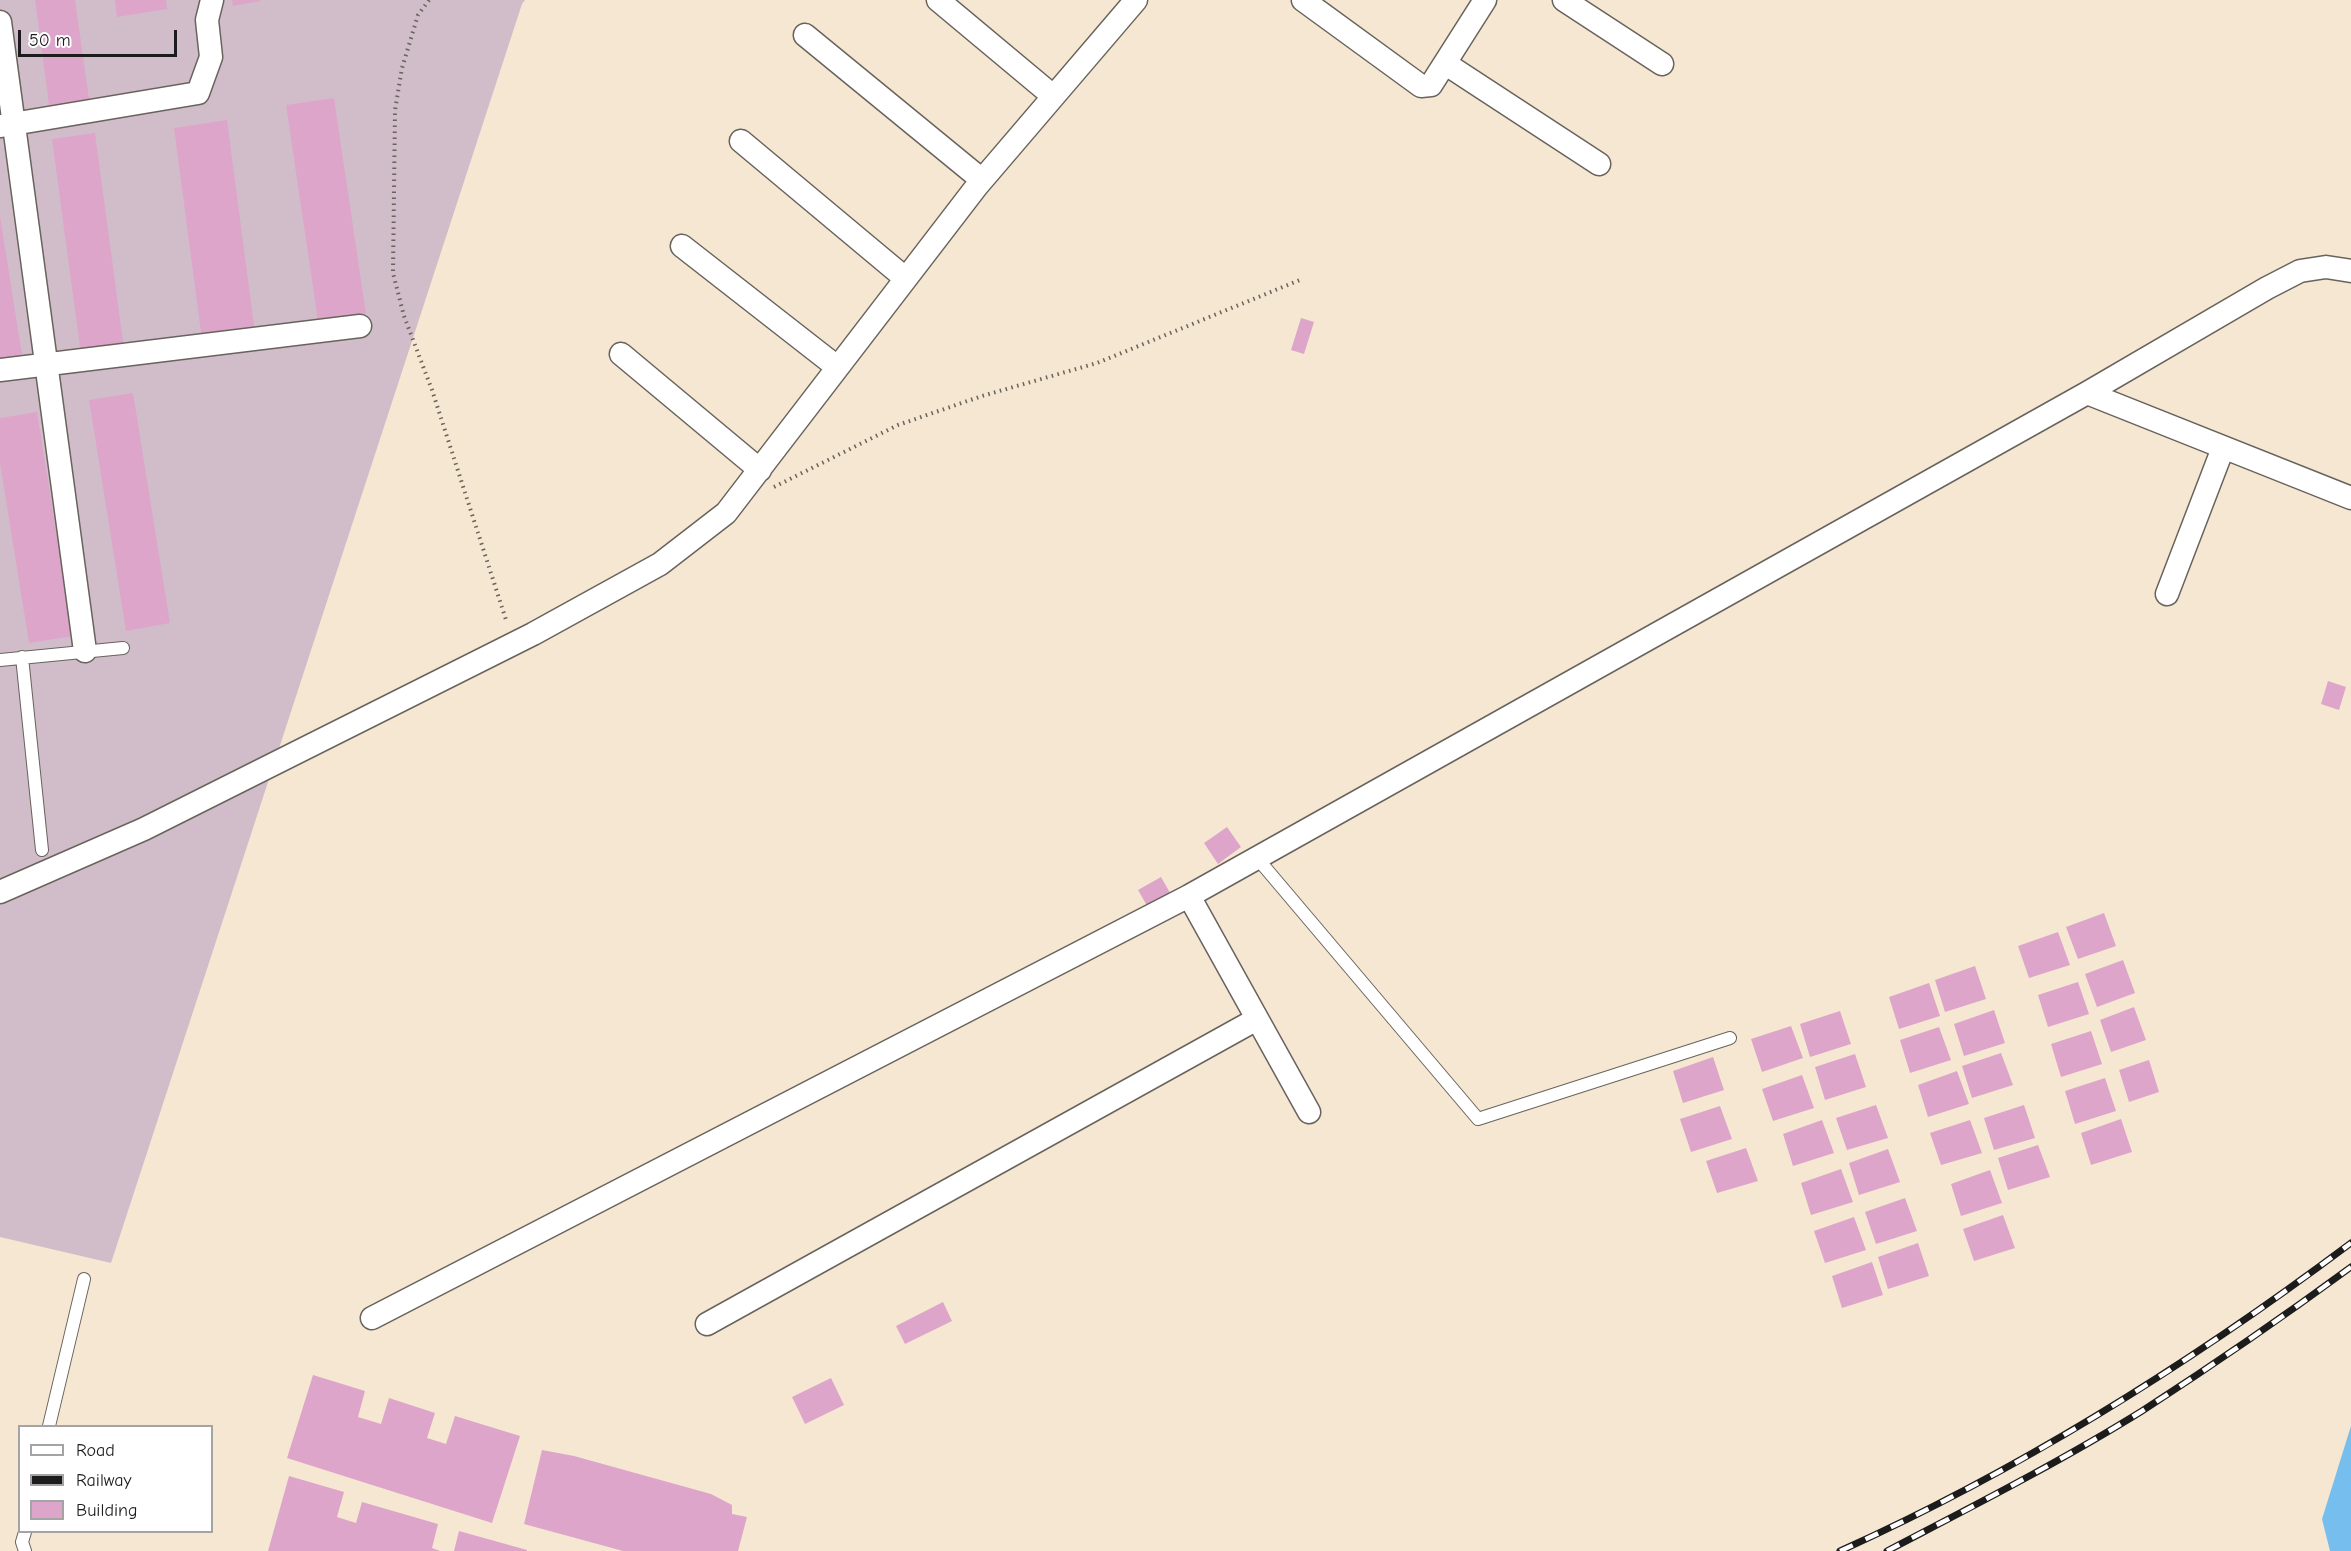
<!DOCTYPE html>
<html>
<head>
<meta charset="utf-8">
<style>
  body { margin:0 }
  #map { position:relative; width:2351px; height:1551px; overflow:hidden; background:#f6e7d3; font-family:"Comic Neue",sans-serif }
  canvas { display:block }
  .legend { position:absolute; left:18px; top:1425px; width:195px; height:108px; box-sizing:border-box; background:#fff; border:2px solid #a4a4a4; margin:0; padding:8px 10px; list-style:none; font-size:18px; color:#1c1c1c }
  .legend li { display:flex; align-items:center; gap:12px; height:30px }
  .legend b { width:30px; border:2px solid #a4a4a4 }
  .scale { position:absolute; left:18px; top:30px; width:159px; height:27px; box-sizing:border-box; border:3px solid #1c1c1c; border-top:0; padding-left:8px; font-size:18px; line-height:21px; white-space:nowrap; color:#1c1c1c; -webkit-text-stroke:4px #fff; paint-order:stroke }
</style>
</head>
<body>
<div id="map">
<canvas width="2351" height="1551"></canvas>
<ul class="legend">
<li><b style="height:8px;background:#fff"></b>Road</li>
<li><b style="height:8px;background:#1c1c1c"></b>Railway</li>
<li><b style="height:16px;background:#dea5ca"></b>Building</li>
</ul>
<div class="scale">50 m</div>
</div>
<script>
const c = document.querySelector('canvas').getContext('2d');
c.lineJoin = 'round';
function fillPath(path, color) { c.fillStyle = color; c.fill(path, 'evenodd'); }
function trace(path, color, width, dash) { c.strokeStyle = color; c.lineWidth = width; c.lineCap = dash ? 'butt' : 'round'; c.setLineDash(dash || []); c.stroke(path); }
const industrial = new Path2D(`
  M0,0H525L522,4L111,1263L0,1237Z`);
const water = new Path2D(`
  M2351,1426V1551H2330L2322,1519Z`);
const building = new Path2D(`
  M35,0H75L90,106L50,112Z
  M115,0H166L167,9L117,17Z
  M232,0H260V1L233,6Z
  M334,98L366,314L318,321L286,105Z
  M227,120L255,333L202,340L174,128Z
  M95,133L124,349L81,355L52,139Z
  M0,216L23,361L0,365Z
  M1301,318L1314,322L1304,354L1291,350Z
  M133,393L170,623L126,631L89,400Z
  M37,412L73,636L29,643L0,463V418Z
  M2328,681L2346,687L2339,710L2321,704Z
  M1227,827L1241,847L1218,864L1204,843Z
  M1161,877L1173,898L1150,911L1138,890Z
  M2104,913L2116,946L2078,959L2066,927Z
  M2058,932L2070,965L2029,978L2018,946Z
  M2123,960L2135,993L2097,1007L2085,974Z
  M1975,966L1986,999L1945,1012L1935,980Z
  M2078,982L2089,1014L2048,1027L2038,995Z
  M1929,983L1940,1016L1899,1029L1889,997Z
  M2134,1007L2146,1040L2111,1052L2100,1020Z
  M1994,1010L2005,1043L1964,1056L1954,1024Z
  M1840,1011L1851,1044L1810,1057L1800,1024Z
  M1791,1026L1803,1058L1762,1072L1751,1039Z
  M1939,1027L1951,1060L1910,1073L1900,1040Z
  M2091,1031L2102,1064L2061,1077L2051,1044Z
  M2001,1053L2013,1085L1972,1098L1962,1066Z
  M1855,1054L1866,1087L1825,1100L1815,1067Z
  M1713,1057L1724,1090L1683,1103L1673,1071Z
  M2149,1060L2159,1092L2129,1102L2119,1070Z
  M1957,1071L1969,1104L1928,1117L1918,1085Z
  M1802,1075L1814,1108L1773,1121L1762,1089Z
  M2105,1078L2116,1111L2075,1124L2065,1091Z
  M1876,1105L1888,1138L1847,1150L1836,1118Z
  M2024,1105L2035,1138L1994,1150L1984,1118Z
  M1720,1106L1732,1139L1691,1152L1680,1119Z
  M2121,1119L2132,1152L2091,1165L2081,1133Z
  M1822,1120L1834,1153L1793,1166L1783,1134Z
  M1970,1120L1982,1153L1941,1165L1930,1133Z
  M2038,1145L2050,1177L2008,1190L1998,1158Z
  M1746,1148L1758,1181L1717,1193L1706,1161Z
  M1888,1149L1900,1182L1859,1195L1849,1163Z
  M1841,1169L1853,1202L1811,1215L1801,1183Z
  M1990,1170L2002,1203L1961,1216L1951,1184Z
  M1905,1198L1917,1231L1876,1244L1865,1212Z
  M2003,1215L2015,1248L1974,1261L1963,1229Z
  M1854,1217L1866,1250L1825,1263L1814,1231Z
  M1918,1243L1929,1276L1888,1289L1878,1257Z
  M1872,1262L1883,1295L1842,1308L1832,1276Z
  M943,1302L952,1321L905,1344L896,1326Z
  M313,1375L365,1391L358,1417L381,1424L389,1398L435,1413L427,1438L446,1444L455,1416L520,1436L492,1523L287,1458Z
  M831,1378L844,1405L805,1424L792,1397Z
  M542,1450L574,1456L711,1494L732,1505V1514L747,1517L738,1551H623L524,1524Z
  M289,1476L344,1492L337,1517L356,1523L362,1502L438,1524L432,1548L440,1551H268Z
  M459,1531L527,1550V1551H454Z`);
const path = new Path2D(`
  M429,0L418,15L402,68L395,110L393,273L404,316L432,390L507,623
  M774,487L898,425L982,396L1097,363L1300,280`);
const service = new Path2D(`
  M22,657L42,850
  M0,660L123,648
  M1257,858L1478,1119L1730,1038
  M49,1426L84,1279
  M25,1532L22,1542L25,1551`);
const minor = new Path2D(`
  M938,0L1053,96
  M1303,0L1421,86L1431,85L1485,0
  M1564,0L1662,64
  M0,22L85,651
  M805,35L982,180
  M1446,64L1599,164
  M1,126L198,93L211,57L207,20L212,0
  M741,141L905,278
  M682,246L837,367
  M621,354L760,470
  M0,370L360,326
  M2087,393L2351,498
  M2167,594L2223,448
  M0,892L144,829L533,634L660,564L726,513L977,186L1136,0
  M1189,896L1309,1112
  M372,1318L1189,896L2087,393L2267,288L2300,271L2326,267L2351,271
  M707,1324L1257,1019`);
const rail = new Path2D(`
  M1840,1551C2022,1469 2191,1363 2351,1243
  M1887,1551C1973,1506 2060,1462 2142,1411C2213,1365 2283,1317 2351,1267`);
fillPath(industrial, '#d1bdc9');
fillPath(water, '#76beee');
fillPath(building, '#dea5ca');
trace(service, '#68635c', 14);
trace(minor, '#68635c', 25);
trace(path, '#68635c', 4, [1.5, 4.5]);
trace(service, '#fff', 12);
trace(minor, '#fff', 22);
trace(rail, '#1c1c1c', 7);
trace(rail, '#fff', 4.5, [14]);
</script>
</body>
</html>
